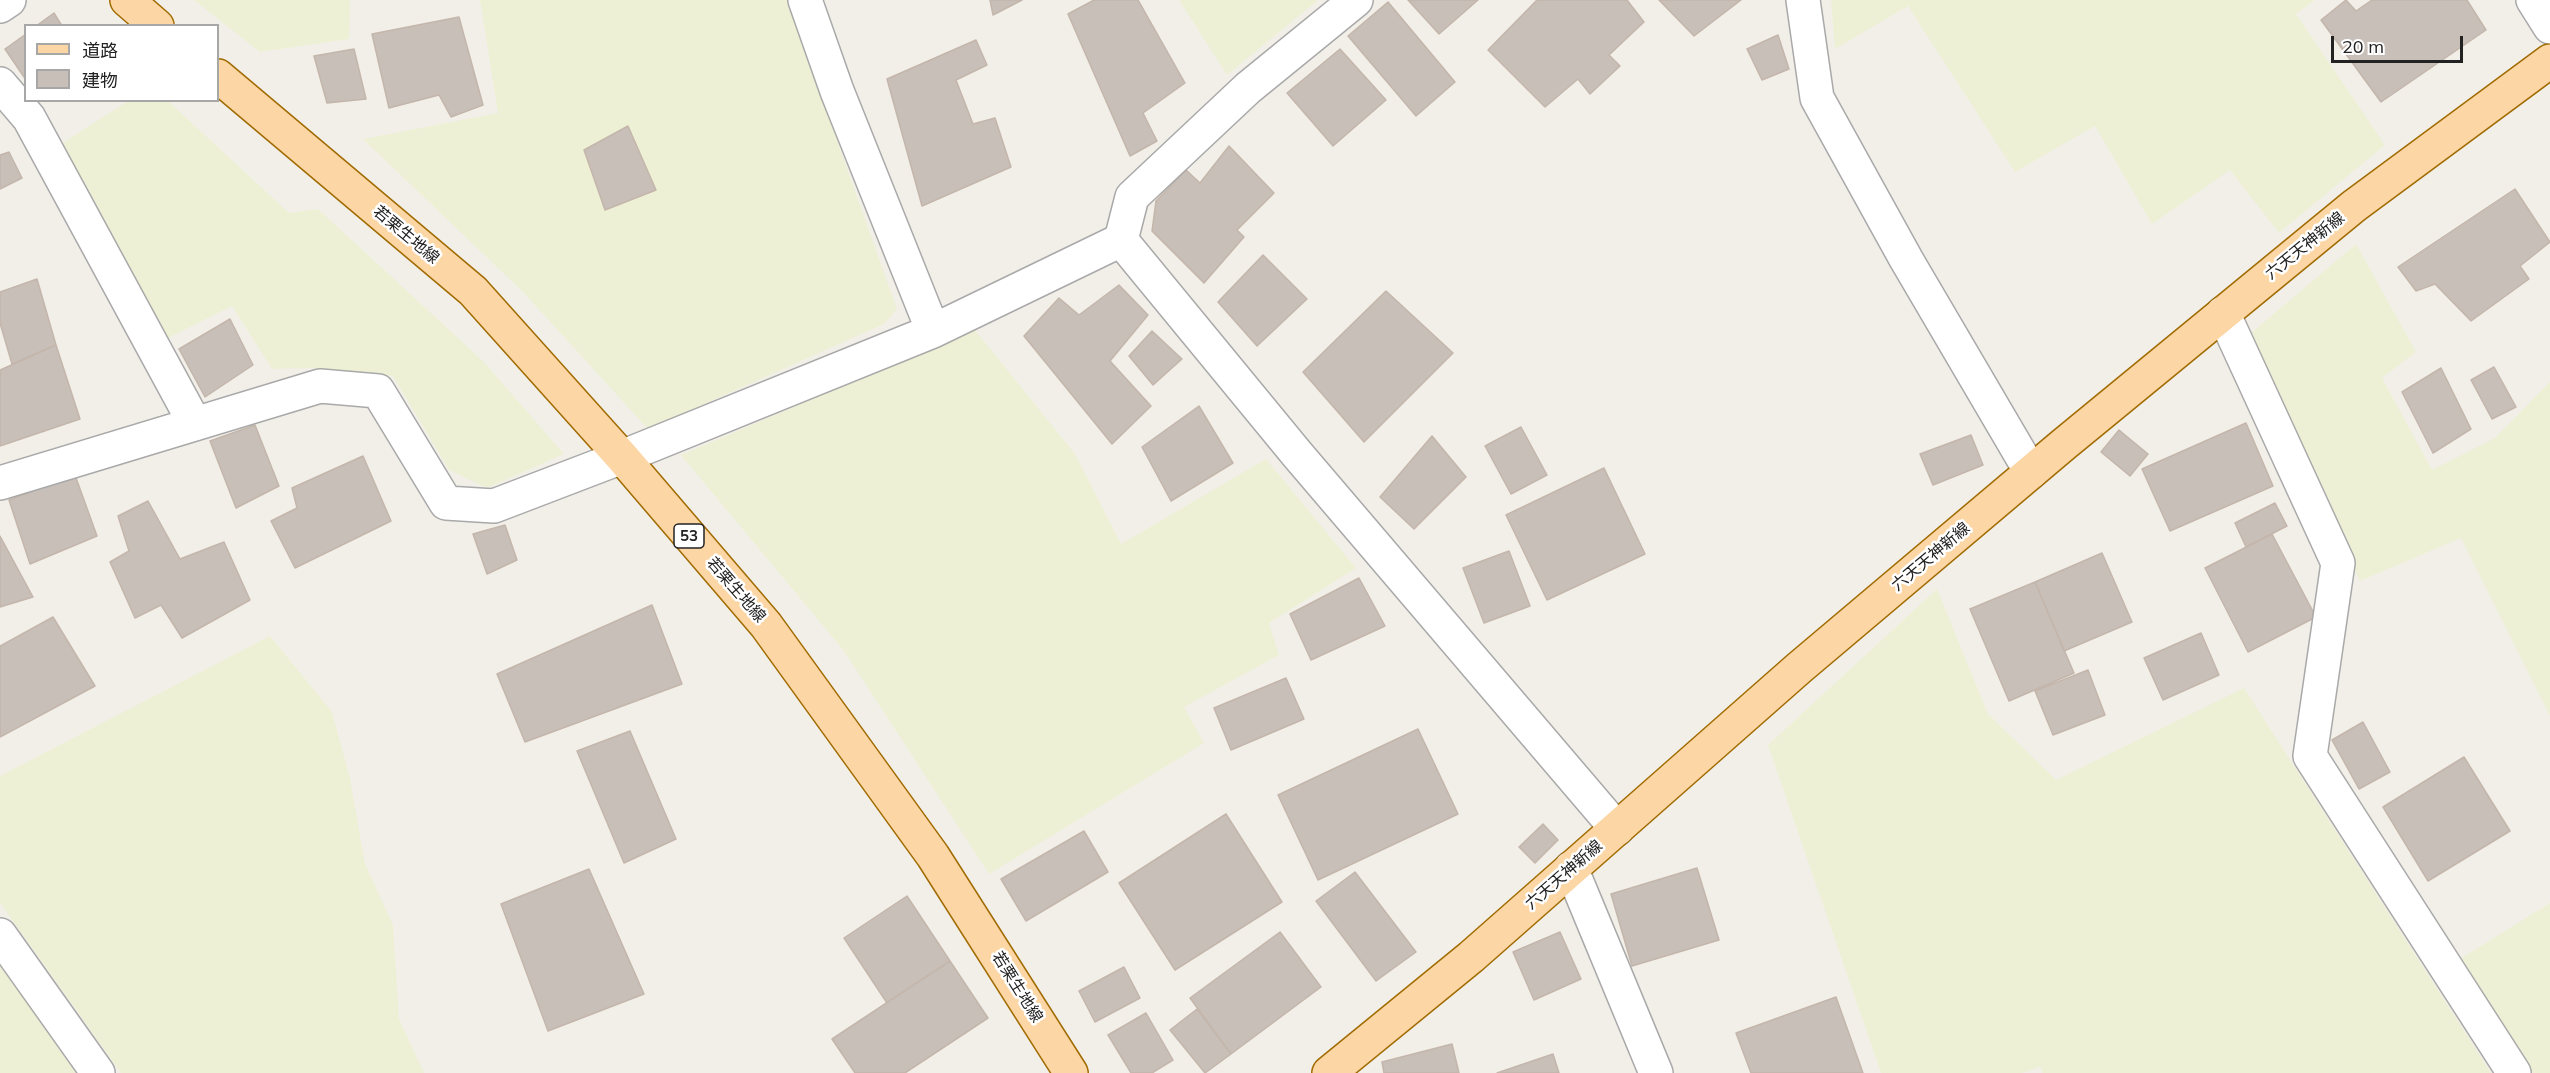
<!DOCTYPE html>
<html>
<head>
<meta charset="utf-8">
<style>
  body { margin:0 }
  #map { position:relative; width:2550px; height:1073px; overflow:hidden; background:#f2efe9; font-family:Mulish,"Noto Sans JP",sans-serif }
  canvas { display:block }
  .legend { position:absolute; left:24px; top:24px; width:195px; height:78px; box-sizing:border-box; background:#fff; border:2px solid #a7a7a7; margin:0; padding:8px 10px; list-style:none; font-size:18px; color:#222 }
  .legend li { display:flex; align-items:center; gap:12px; height:30px }
  .legend b { width:30px; border:2px solid #a7a7a7 }
  .scale { position:absolute; left:2331px; top:36px; width:132px; height:27px; box-sizing:border-box; border:3px solid #222; border-top:0; padding-left:8px; font-size:18px; line-height:21px; white-space:nowrap; color:#222; -webkit-text-stroke:4px #fff; paint-order:stroke }
</style>
</head>
<body>
<div id="map">
<canvas width="2550" height="1073"></canvas>
<ul class="legend">
<li><b style="height:8px;background:#fcd6a4"></b>道路</li>
<li><b style="height:16px;background:#c7bfb8"></b>建物</li>
</ul>
<div class="scale">20 m</div>
</div>
<script>
const c = document.querySelector('canvas').getContext('2d');
c.lineJoin = 'round';
function fillPath(path, color) { c.fillStyle = color; c.fill(path, 'evenodd'); }
function trace(path, color, width, dash) { c.strokeStyle = color; c.lineWidth = width; c.lineCap = dash ? 'butt' : 'round'; c.setLineDash(dash || []); c.stroke(path); }
function drawText(font, color, halo, rows, align = 'center') {
  c.font = font + ' Mulish,"Noto Sans JP",sans-serif'; c.lineWidth = 5; c.setLineDash([]); c.textBaseline = 'middle'; c.strokeStyle = halo; c.fillStyle = color; for (const [text, x, y, turn = 0] of rows) {
    c.save(); c.translate(x, y); c.rotate((+turn || 0) * Math.PI / 180); c.textAlign = isNaN(turn) ? turn : align; if (halo) c.strokeText(text, 0, 0); c.fillText(text, 0, 0); c.restore();
  }
}
const farmland = new Path2D(`
  M194,0H350L349,39L260,52Z
  M480,0H787L897,309L884,324L648,429L522,291L363,139L498,113Z
  M1179,0H1318L1227,75Z
  M1831,0H2315L2296,14L2385,145L2279,233L2230,170L2152,224L2095,126L2015,172L1908,6L1835,49Z
  M128,101H168L289,213L318,209L483,361L564,454L487,488L449,470L393,376L312,368L272,369L232,306L168,338L61,144Z
  M2356,244L2416,352L2382,378L2432,470L2495,438L2550,382V716L2461,538L2360,581L2250,334Z
  M975,330L1075,454L1121,544L1266,459L1356,568L1269,623L1279,655L1184,707L1204,743L989,874L844,651L681,455Z
  M1937,589L1988,714L2056,780L2244,688L2491,1073H2043L2040,1067L2022,1073H1881L1768,745Z
  M270,636L332,712L350,778L365,864L393,925L399,1019L424,1073H121L0,903V776Z
  M2550,903V1073H2533L2460,959Z
  M0,962L78,1073H0Z`);
const building = new Path2D(`
  M990,0H1022L993,15Z
  M1094,0H1138L1185,83L1143,113L1157,141L1130,156L1068,14Z
  M1408,0H1478L1439,34Z
  M1537,0H1627L1644,22L1609,55L1620,66L1590,94L1578,79L1545,107L1488,50Z
  M1659,0H1741L1694,36Z
  M2346,0L2356,11L2372,0H2467L2486,30L2381,102L2321,20Z
  M1388,2L1455,82L1416,116L1348,36Z
  M54,13L62,26H36Z
  M459,17L483,105L451,117L439,95L389,108L372,34Z
  M26,34V80L5,49Z
  M1778,35L1789,69L1762,80L1747,49Z
  M976,40L987,65L956,80L973,124L995,118L1011,167L922,206L887,79Z
  M354,49L366,99L327,103L314,56Z
  M1340,49L1386,100L1333,146L1287,93Z
  M628,126L656,190L605,210L584,150Z
  M1229,146L1274,193L1237,230L1244,237L1204,283L1152,231L1156,201L1186,170L1200,183Z
  M9,152L22,178L0,189V155Z
  M2515,189L2550,242L2520,266L2529,279L2471,321L2435,284L2416,291L2398,267Z
  M1263,255L1307,299L1257,346L1218,302Z
  M37,279L56,345L12,364L0,323V292Z
  M1119,285L1148,315L1110,361L1151,406L1112,444L1024,336L1059,298L1079,315Z
  M1386,291L1453,353L1364,442L1303,372Z
  M230,319L253,365L205,397L179,349Z
  M1152,331L1182,359L1153,385L1129,356Z
  M56,345L80,419L0,446V370Z
  M2494,367L2516,407L2492,419L2471,380Z
  M2441,368L2471,429L2433,453L2402,392Z
  M1199,406L1233,463L1171,501L1142,447Z
  M2246,423L2273,486L2170,531L2142,469Z
  M255,425L279,486L236,508L210,441Z
  M1521,427L1547,475L1511,494L1485,446Z
  M2119,430L2148,454L2130,476L2101,452Z
  M1971,435L1983,465L1933,485L1920,454Z
  M1432,436L1466,477L1414,529L1380,497Z
  M363,456L391,521L295,568L271,521L297,508L292,488Z
  M1604,468L1645,554L1547,600L1506,515Z
  M75,475L97,536L30,564L9,500Z
  M148,501L180,559L224,542L250,600L182,638L161,605L135,618L110,562L129,551L118,516Z
  M2275,503L2287,526L2246,547L2235,523Z
  M505,525L517,560L487,574L473,534Z
  M2272,534L2316,617L2248,652L2205,568Z
  M0,536L33,597L0,607Z
  M1509,551L1530,606L1484,623L1463,568Z
  M2102,553L2132,622L2064,651L2035,582Z
  M1359,578L1385,626L1311,660L1290,614Z
  M2035,582L2074,673L2009,701L1970,609Z
  M652,605L682,684L525,742L497,674Z
  M53,617L95,686L0,737V646Z
  M2201,633L2219,675L2163,700L2144,658Z
  M2088,670L2105,715L2053,735L2035,691Z
  M1286,678L1304,719L1231,750L1214,708Z
  M2363,722L2390,772L2359,789L2332,740Z
  M1418,729L1458,814L1318,880L1278,795Z
  M630,731L676,839L624,863L577,751Z
  M2464,757L2510,831L2428,881L2383,807Z
  M1226,814L1282,902L1175,970L1119,883Z
  M1543,824L1558,840L1535,863L1519,847Z
  M1084,831L1108,872L1026,921L1001,879Z
  M1697,868L1719,940L1632,966L1611,894Z
  M589,869L644,994L548,1031L501,904Z
  M1355,872L1416,952L1376,981L1316,901Z
  M907,896L950,961L887,1003L844,938Z
  M1280,932L1321,987L1231,1054L1190,998Z
  M1560,932L1581,979L1534,1000L1513,952Z
  M950,961L988,1018L905,1073H855L832,1039Z
  M1124,967L1140,998L1095,1022L1079,991Z
  M1836,997L1863,1073H1751L1736,1033Z
  M1197,1009L1231,1054L1205,1073L1170,1030Z
  M1146,1013L1173,1060L1152,1073H1131L1108,1035Z
  M1452,1044L1459,1073H1384L1382,1062Z
  M1553,1054L1559,1073H1497Z`);
const minor = new Path2D(`
  M1803,0L1817,98L1906,259L2031,472
  M2533,0L2550,27
  M0,6L9,0
  M0,84L29,118L195,424
  M1121,240L1132,197L1248,88L1356,0
  M2223,313L2338,563L2310,756L2514,1073
  M933,331L1121,240L1297,454L1617,829
  M0,483L320,386L378,391L446,503L494,506L622,457L933,331L837,91L805,0
  M1571,868L1656,1073
  M0,935L98,1073`);
const major = new Path2D(`
  M127,0L157,26
  M218,76L473,291L622,457L766,625L933,856L1071,1073
  M1329,1073L1471,957L1799,668L2063,445L2354,206L2550,61`);
const shields = [
  [689,536,30]
];
const shieldNames = [
  ["53",689,536]
];
const streetNames = [
  ["若栗生地線",406,235,40],
  ["六天天神新線",2305,246,-39],
  ["六天天神新線",1931,557,-40],
  ["若栗生地線",736,590,49],
  ["六天天神新線",1564,875,-41],
  ["若栗生地線",1017,987,58]
];
fillPath(farmland, '#eef0d5');
fillPath(building, '#c7bfb8');
trace(building, '#c4b6ab', 1.5);
trace(minor, '#a9a9a9', 36);
trace(major, '#a06b00', 36);
trace(minor, '#fff', 33);
trace(major, '#fcd6a4', 33);
for (const [x, y, w] of shields) { const box = new Path2D(); box.roundRect(x - w / 2, y - 12, w, 24, 4.5); c.fillStyle = '#fff'; c.fill(box); trace(box, '#222', 1.5); }
drawText('bold 15px', '#222', null, shieldNames);
drawText('16px', '#222', '#fff', streetNames);
</script>
</body>
</html>
